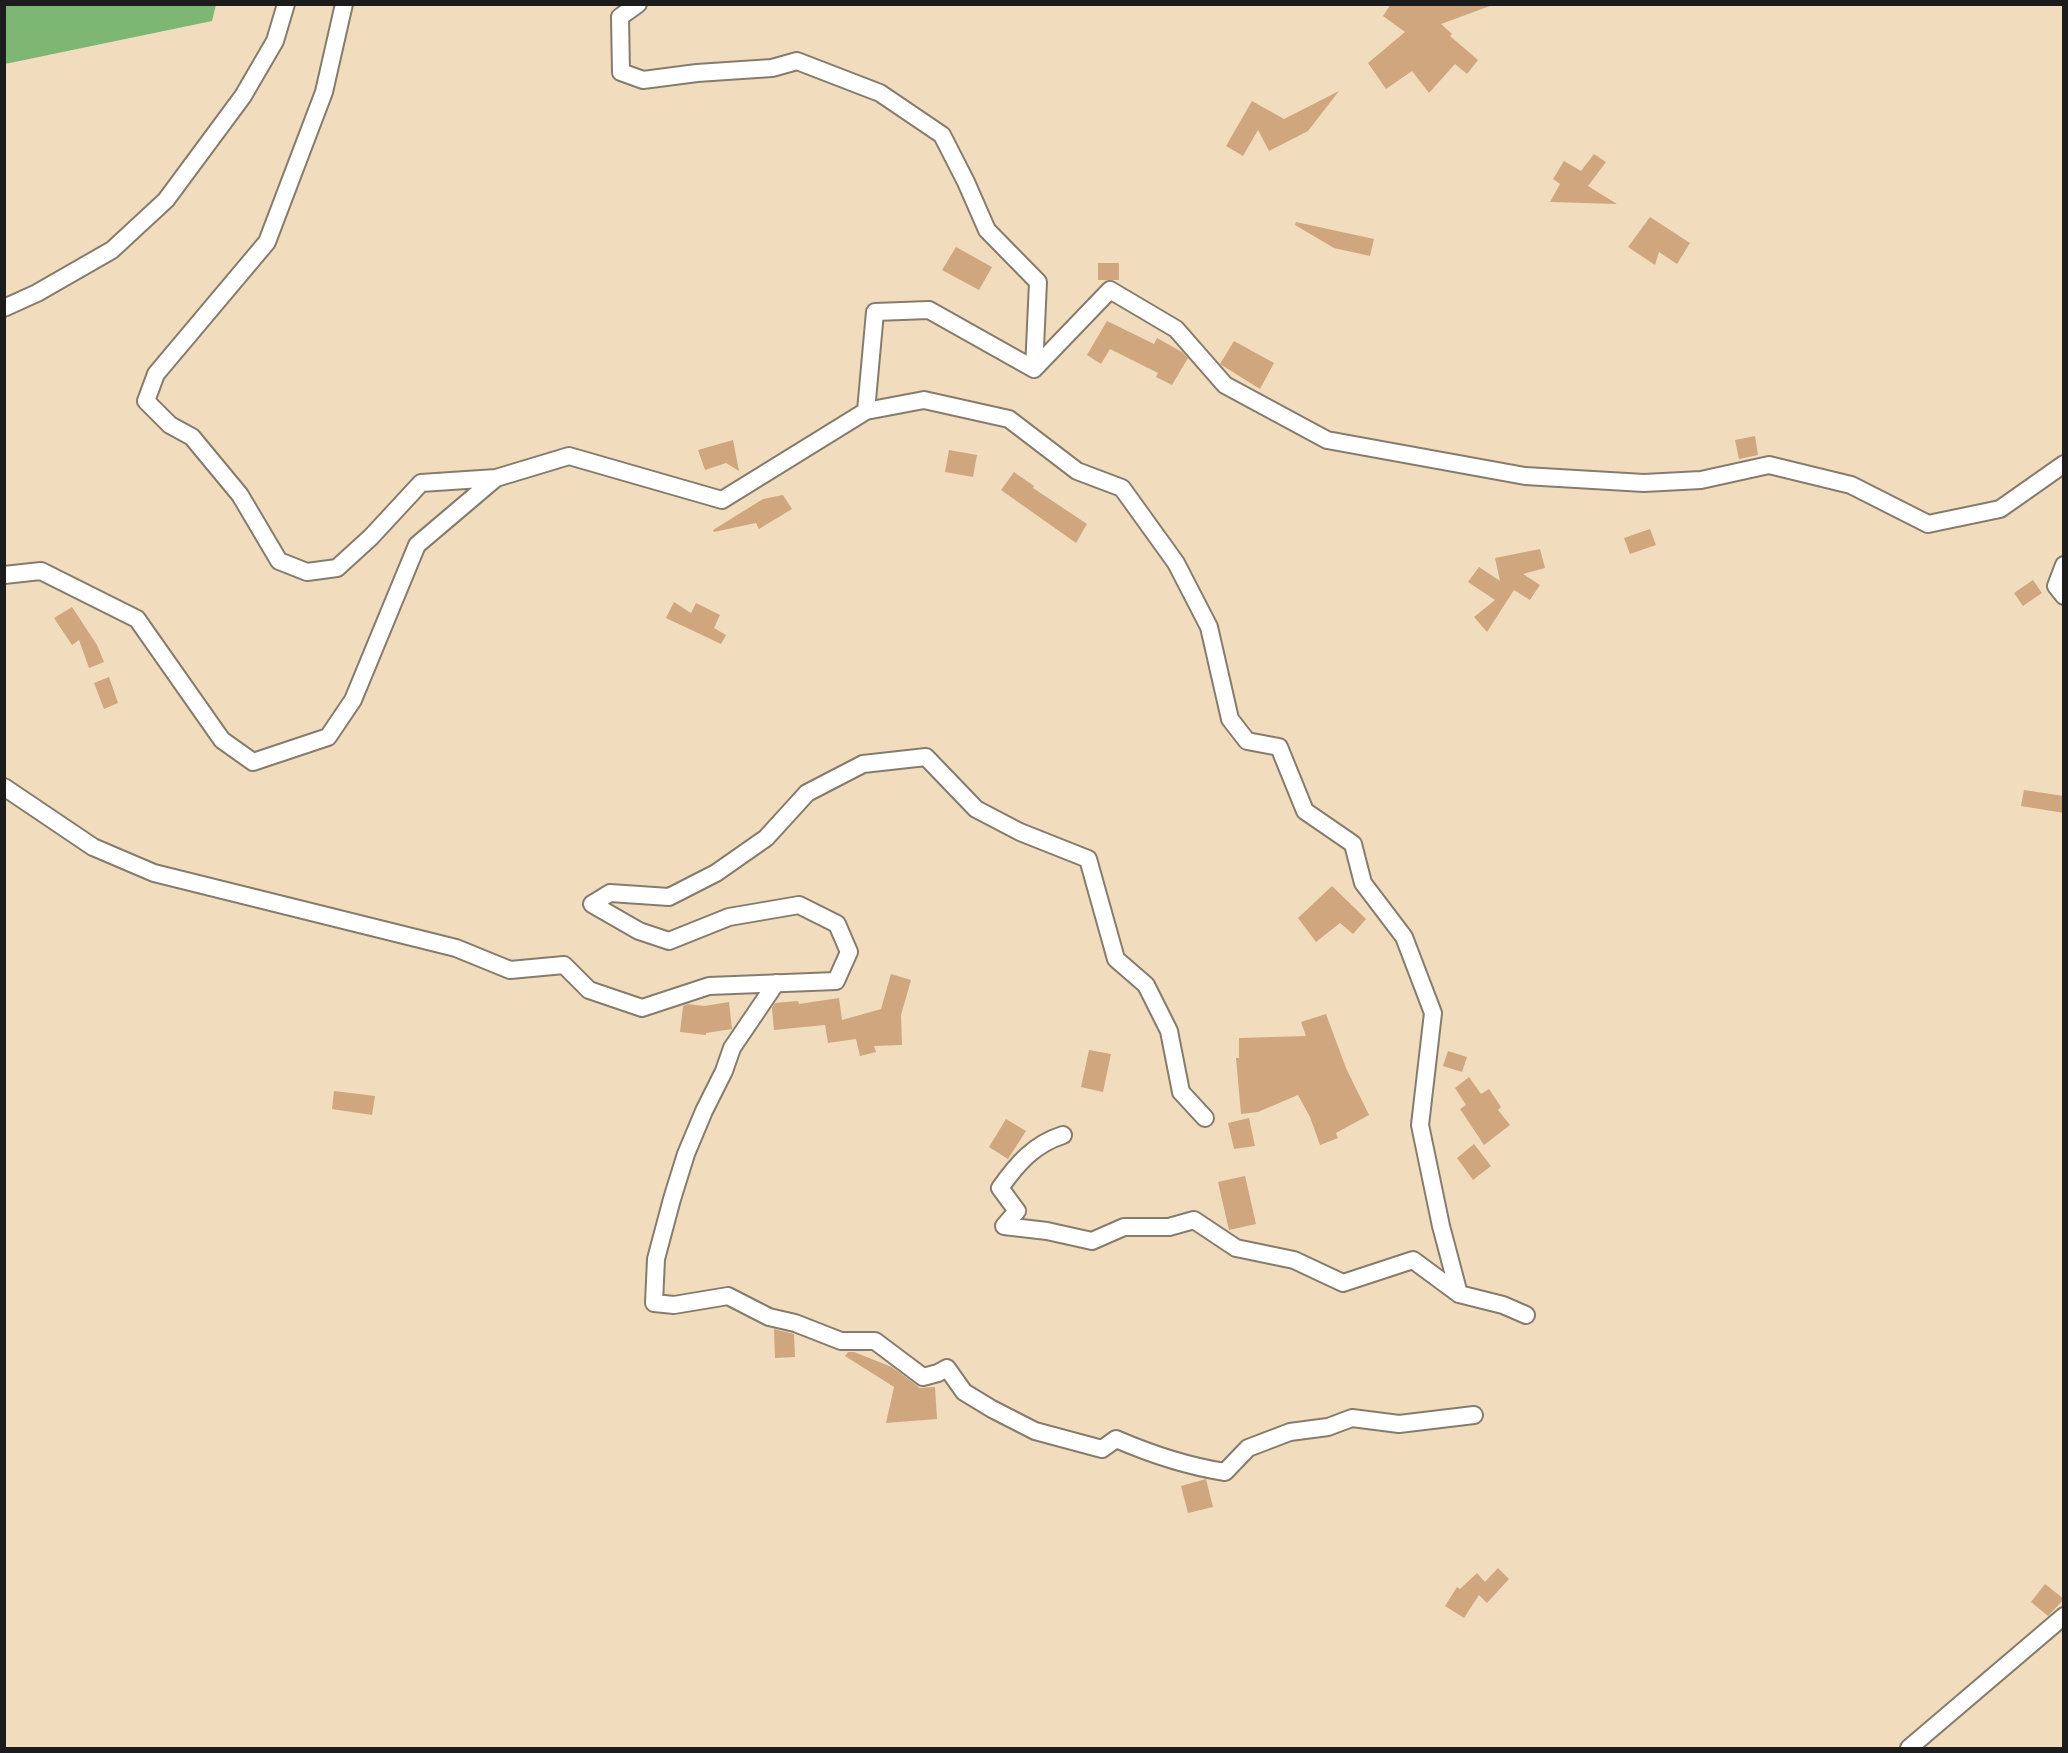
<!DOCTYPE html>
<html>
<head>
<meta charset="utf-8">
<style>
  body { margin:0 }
  #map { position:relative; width:2068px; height:1753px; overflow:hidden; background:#f1ddbe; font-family:Dekko,sans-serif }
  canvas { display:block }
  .frame { position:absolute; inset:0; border:6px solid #1c1c1c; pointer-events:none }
</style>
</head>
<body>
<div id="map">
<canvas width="2068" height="1753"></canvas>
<div class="frame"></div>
</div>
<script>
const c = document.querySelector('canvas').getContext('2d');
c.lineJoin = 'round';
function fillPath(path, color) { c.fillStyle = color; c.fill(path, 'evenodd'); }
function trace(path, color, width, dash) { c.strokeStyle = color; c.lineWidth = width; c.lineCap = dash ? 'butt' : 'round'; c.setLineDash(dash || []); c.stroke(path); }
const forest = new Path2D(`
  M5,4H216V5L212,21L5,64Z`);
const building = new Path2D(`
  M1391,4H1489L1490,6L1441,24L1452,34L1450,36L1478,60L1467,74L1455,64L1429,93L1412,71L1386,89L1368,63L1405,32L1383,16Z
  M1339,91L1308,131L1269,151L1258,130L1243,156L1226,146L1252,101L1284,119Z
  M1594,154L1606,162L1588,186L1617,204L1550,202L1560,184L1553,179L1564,161L1581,171Z
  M1650,217L1690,243L1677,264L1659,252L1655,265L1628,247Z
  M1296,222L1374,239L1370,256L1334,248L1295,225Z
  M956,247L992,267L979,290L942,270Z
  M1098,263H1119V280H1098Z
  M1107,321L1154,344L1157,338L1182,352L1188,358L1172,385L1156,377L1158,373L1110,349L1101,364L1087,355Z
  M1234,341L1274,363L1260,389L1220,364Z
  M1755,436L1758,455L1739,459L1735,440Z
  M733,440L739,471L726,463L705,470L698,450Z
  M949,450L977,455L973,477L945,472Z
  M1014,472L1034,486L1033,488L1087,524L1076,543L1001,490Z
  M783,495L792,509L759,529L756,523L714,532L713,530L763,499Z
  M1650,529L1656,545L1630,554L1624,538Z
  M1540,549L1545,568L1523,574L1540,585L1530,600L1514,590L1487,632L1474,617L1495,600L1468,582L1479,567L1500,581L1495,558Z
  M2033,580L2042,593L2023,606L2014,593Z
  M674,602L691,613L696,603L720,615L714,628L726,635L721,644L666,618Z
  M72,607L97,645L104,662L89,668L79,640L72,645L54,618Z
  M109,677L118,703L104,709L94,683Z
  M2024,790L2064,796V813L2021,806Z
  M1332,886L1366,919L1353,934L1340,923L1316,942L1298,918Z
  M891,974L911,980L901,1015L902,1045L874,1046L876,1052L860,1056L856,1039L828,1043L825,1025L774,1030L772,1008L775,1003L798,1001L799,1004L839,998L842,1020L881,1009Z
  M729,1002L732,1029L706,1033V1035L680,1032L683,1006L688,1004L704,1006Z
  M1326,1014L1346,1068L1369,1115L1336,1133L1338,1138L1320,1145L1310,1117L1298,1095L1258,1112L1241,1114L1236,1058H1239V1038L1306,1036L1301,1022Z
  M1089,1050L1111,1054L1103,1092L1081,1087Z
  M1448,1051L1467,1057L1462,1072L1443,1066Z
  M1469,1077L1481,1094L1489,1089L1501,1107L1498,1110L1510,1125L1484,1145L1460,1109L1466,1105L1455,1088Z
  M334,1091L375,1096L372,1115L332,1109Z
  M1249,1118L1255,1146L1234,1149L1228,1123Z
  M1006,1119L1026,1131L1008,1159L989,1147Z
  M1474,1144L1491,1166L1473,1180L1457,1158Z
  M1245,1176L1256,1224L1229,1230L1218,1182Z
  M774,1329L794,1334L795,1357L775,1358Z
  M848,1352H854L892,1367L919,1387L918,1388L935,1387L937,1419L886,1423L894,1387L845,1356Z
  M1206,1479L1213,1507L1188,1513L1181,1486Z
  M1498,1568L1509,1579L1487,1603L1479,1595L1464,1618L1445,1606L1457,1587L1460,1589L1477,1573L1485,1582Z
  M2045,1584L2064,1599L2048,1616L2031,1602Z`);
const minor = new Path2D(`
  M344,4L324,92L267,242L156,374L146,401L170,425L192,437L240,495L279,561L307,572L337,568L371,537L421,483L496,478
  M638,4L620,17L621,72L643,80L697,73L772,68L797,61L880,93L942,135L966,182L987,230L1038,282L1034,369
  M4,308L37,293L112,250L166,200L243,96L275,41L286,4
  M866,411L924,400L1009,419L1077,471L1122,488L1176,563L1209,627L1230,719L1247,741L1279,747L1305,811L1353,844L1363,883L1404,937L1433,1013L1420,1125L1441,1226L1459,1294L1503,1305L1526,1315
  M2064,565L2056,586L2064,596
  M4,575L41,571L137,619L222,740L253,762L328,737L353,700L417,545L496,478L569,456L722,500L866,411L875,312L929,310L1034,369L1110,290L1176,329L1225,385L1327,440L1525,476L1644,483L1701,480L1769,465L1851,485L1928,524L2000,509L2064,464
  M4,787L93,847L154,873L456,948L510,970L564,965L589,990L642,1008L709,986L836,981L849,952L837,924L799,905L729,917L669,941L639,931L592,904L610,893L669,897L716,873L766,838L807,793L863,764L926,757L976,809L1020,832L1088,859L1116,959L1146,985L1169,1031L1181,1092L1205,1118
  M776,983L732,1048L724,1071L704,1111L686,1154L672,1199L656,1259L654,1303L674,1305L728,1296L769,1317L795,1323L841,1341H875L923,1377L938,1373L947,1368L964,1392L992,1409L1035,1431L1102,1449L1116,1439C1153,1455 1186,1466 1225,1472L1248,1448L1290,1432L1328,1427L1352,1418L1399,1424L1474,1415
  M1063,1135C1034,1144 1017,1164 1000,1188L1017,1211L1004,1226L1047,1231L1092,1241L1124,1227H1169L1194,1220L1236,1248L1294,1260L1343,1283L1413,1260L1459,1294
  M1909,1748L2064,1616`);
fillPath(forest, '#7eb674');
fillPath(building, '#cfa67e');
trace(minor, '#867c6d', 20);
trace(minor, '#fff', 16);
</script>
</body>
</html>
